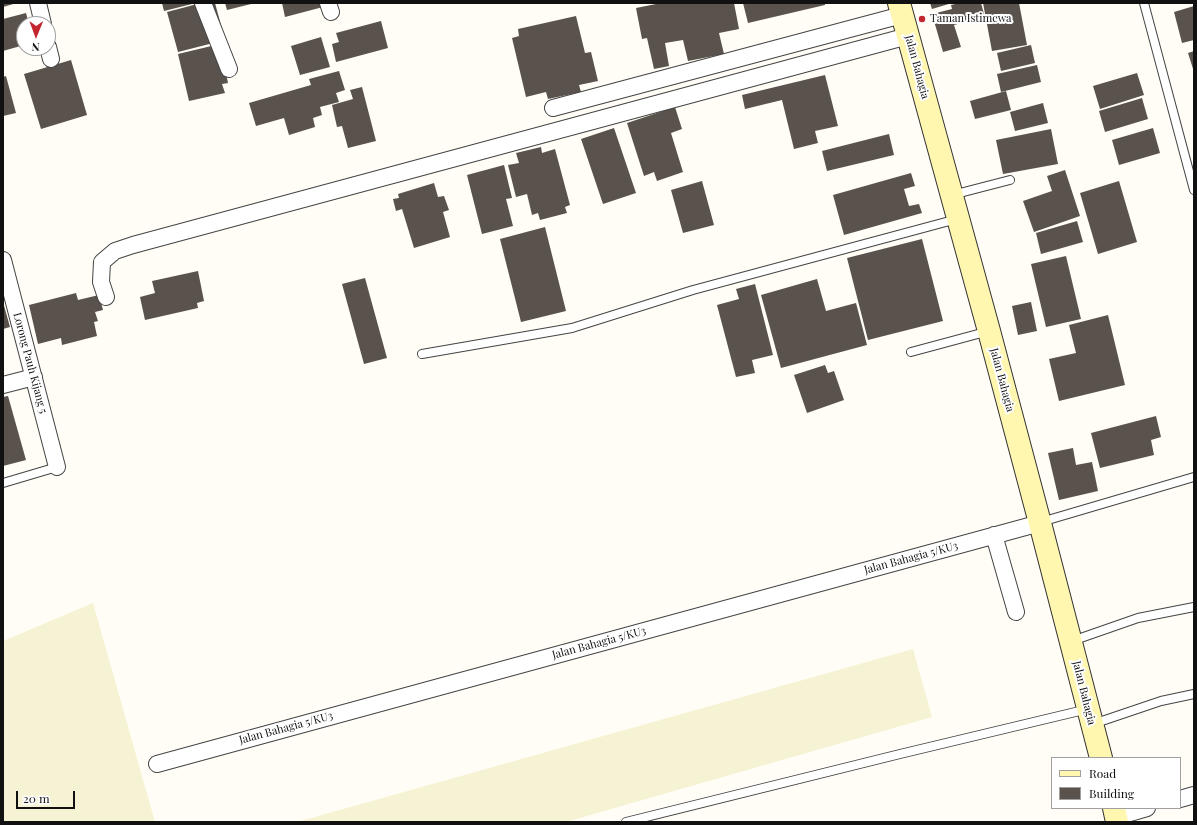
<!DOCTYPE html>
<html>
<head>
<meta charset="utf-8">
<style>
  body { margin:0 }
  #map { position:relative; width:1197px; height:825px; overflow:hidden; background:#fffdf5; font-family:"Playfair Display",serif }
  canvas { display:block }
  .frame { position:absolute; inset:0; border:4px solid #111; pointer-events:none }
  .legend { position:absolute; left:1051px; top:757px; width:130px; height:52px; box-sizing:border-box; background:#fff; border:1px solid #a0a0a0; margin:0; padding:5px 7px; list-style:none; font-size:12px; color:#111 }
  .legend li { display:flex; align-items:center; gap:8px; height:20px }
  .legend b { width:20px; border:1px solid #a0a0a0 }
  .north { position:absolute; left:16px; top:16px; width:40px; height:40px; box-sizing:border-box; background:#fff; border:1px solid #a0a0a0; border-radius:50%; rotate:181deg; font-size:11px; font-weight:700; line-height:16px; text-align:center; color:#111 }
  .north::after { content:''; display:block; margin:auto; width:14px; height:18px; background:#c4262e; clip-path:polygon(50% 0,100% 100%,50% 72%,0 100%) }
  .scale { position:absolute; left:16px; top:791px; width:59px; height:18px; box-sizing:border-box; border:2px solid #111; border-top:0; padding-left:5px; font-size:12px; line-height:14px; white-space:nowrap; color:#111; -webkit-text-stroke:3px #fff; paint-order:stroke }
</style>
</head>
<body>
<div id="map">
<canvas width="1197" height="825"></canvas>
<div class="frame"></div>
<ul class="legend">
<li><b style="height:5px;background:#fff6b0"></b>Road</li>
<li><b style="height:11px;background:#5a524d"></b>Building</li>
</ul>
<div class="north">N</div>
<div class="scale">20 m</div>
</div>
<script>
const c = document.querySelector('canvas').getContext('2d');
c.lineJoin = 'round';
function fillPath(path, color) { c.fillStyle = color; c.fill(path, 'evenodd'); }
function trace(path, color, width, dash) { c.strokeStyle = color; c.lineWidth = width; c.lineCap = dash ? 'butt' : 'round'; c.setLineDash(dash || []); c.stroke(path); }
function drawText(font, color, halo, rows, align = 'center') {
  c.font = font + ' "Playfair Display",serif'; c.lineWidth = 4; c.setLineDash([]); c.textBaseline = 'middle'; c.strokeStyle = halo; c.fillStyle = color; for (const [text, x, y, turn = 0] of rows) {
    c.save(); c.translate(x, y); c.rotate((+turn || 0) * Math.PI / 180); c.textAlign = isNaN(turn) ? turn : align; if (halo) c.strokeText(text, 0, 0); c.fillText(text, 0, 0); c.restore();
  }
}
const farmland = new Path2D(`
  M93,603L155,822H3V641Z
  M913,649L932,717L566,822H297Z`);
const building = new Path2D(`
  M3,3H17L3,7Z
  M162,3H192V4L164,11Z
  M201,3H215L225,40L178,52L167,12Z
  M225,3H251V4L227,10Z
  M282,3H322L323,7L285,17Z
  M661,3H734L739,29L719,33L724,54L688,61L683,40L665,43L669,66L654,69L647,38L642,39L636,8Z
  M743,3H825V5L748,23Z
  M930,3H952L932,9Z
  M959,3H981L984,14L971,17L972,20L954,25L961,47L943,52L932,14L952,9L951,5Z
  M983,3H1019L1027,45L992,51Z
  M1194,6V40L1182,43L1174,12Z
  M26,13L29,24H24V45L3,51V19Z
  M576,16L585,53L591,52L598,81L579,85L581,92L548,99L546,92L526,97L512,38L519,36L518,29Z
  M381,21L388,48L336,62L332,44L339,42L336,33Z
  M321,37L330,67L300,75L291,46Z
  M224,43L225,69L228,83L222,84L225,93L189,101L178,54Z
  M1031,45L1035,63L1001,71L997,53Z
  M1194,51V72L1188,53Z
  M71,60L87,115L41,129L24,74Z
  M1037,65L1041,82L1001,92L997,74Z
  M339,71L345,90L336,93L339,102L320,107L322,115L313,118L315,127L289,135L284,118L256,126L249,103L311,85L309,79Z
  M1137,73L1144,95L1100,109L1093,86Z
  M825,75L838,126L815,131L818,143L794,149L782,100L745,109L742,95Z
  M6,76L16,113L3,116V77Z
  M362,87L376,141L348,148L342,126L337,127L332,105L353,99L350,90Z
  M1006,91L1011,110L975,119L970,101Z
  M1142,98L1148,119L1105,132L1099,111Z
  M1043,103L1048,123L1015,131L1010,112Z
  M675,107L682,129L671,133L683,172L657,181L654,172L644,176L627,123Z
  M614,128L636,193L603,204L581,139Z
  M1153,128L1160,153L1119,165L1112,140Z
  M1051,129L1058,164L1003,174L996,140Z
  M889,134L894,155L827,171L822,151Z
  M541,147L542,153L555,149L570,205L565,207L567,213L540,220L538,213L532,215L527,194L516,197L508,165L519,163L516,153Z
  M504,165L512,198L506,199L513,226L482,234L467,175Z
  M1065,170L1080,216L1034,232L1023,201L1052,191L1047,176Z
  M911,173L915,186L904,189L909,206L919,204L922,213L844,235L833,195Z
  M702,181L714,225L683,233L671,190Z
  M1119,181L1137,242L1098,254L1080,193Z
  M434,183L438,197L444,196L449,210L443,212L450,237L414,248L402,209L396,211L393,199L399,198L398,194Z
  M1077,221L1083,242L1041,254L1036,233Z
  M545,227L566,311L521,322L500,239Z
  M922,239L943,321L868,340L847,258Z
  M1066,256L1081,319L1046,327L1031,264Z
  M198,271L204,301L197,303L198,308L145,320L140,297L155,293L152,281Z
  M365,278L387,358L364,364L342,284Z
  M817,279L826,311L856,303L867,345L781,368L761,295Z
  M755,284L773,355L752,360L755,373L736,377L717,305L739,299L736,289Z
  M76,293L78,300L99,295L103,310L95,312L98,321L94,322L97,336L62,345L61,338L38,344L29,305Z
  M3,302L10,327L3,329Z
  M1031,302L1037,331L1018,335L1012,306Z
  M1108,315L1125,385L1059,401L1049,359L1076,353L1069,325Z
  M825,365L828,373L834,371L844,400L807,413L794,375Z
  M8,396L26,460L3,466V397Z
  M1156,416L1161,437L1151,440L1154,455L1100,468L1091,433Z
  M1073,448L1076,465L1092,462L1098,491L1059,500L1048,453Z`);
const lane = new Path2D(`
  M1144,3L1194,190
  M952,195L1010,180
  M911,352L989,331
  M422,354L572,328L693,290L957,219
  M3,483L57,467
  M1041,522L1194,477
  M1072,641L1138,618L1194,607
  M1093,724L1161,701L1194,694
  M626,822L900,754L1088,709`);
const street = new Path2D(`
  M38,3L43,24
  M203,3L229,69
  M328,3L331,12
  M48,47L51,59
  M553,108L902,15
  M3,260L57,467
  M106,297L101,282L102,262L115,251L133,245L908,36
  M3,385L34,377
  M994,535L1016,612
  M157,764L1040,523
  M1180,799L1194,795
  M1116,817L1147,808`);
const secondary = new Path2D(`
  M899,3L989,331L1040,523L1101,758
  M1114,808L1117,822`);
const markers = [
  [922,19,4,"#c4262e"]
];
const poiNames = [
  ["Taman Istimewa",930,19]
];
const streetNames = [
  ["Jalan Bahagia",917,67,75],
  ["Lorong Pauh Kijang 5",30,363,75],
  ["Jalan Bahagia",1002,380,75],
  ["Jalan Bahagia 5/KU3",911,558,-15],
  ["Jalan Bahagia 5/KU3",599,643,-15],
  ["Jalan Bahagia",1084,693,76],
  ["Jalan Bahagia 5/KU3",286,728,-15]
];
fillPath(farmland, '#f6f3d4');
fillPath(building, '#5a524d');
trace(lane, '#444', 10);
trace(street, '#444', 18);
trace(secondary, '#333', 24);
trace(lane, '#fff', 8);
trace(street, '#fff', 16);
trace(secondary, '#fff6b0', 22);
for (const [x, y, r, color] of markers) { const dot = new Path2D(); dot.arc(x, y, r, 0, 2 * Math.PI); c.fillStyle = color; c.fill(dot); trace(dot, '#fff', 1.5); }
drawText('11px', '#111', '#fff', poiNames, 'left');
drawText('11px', '#111', '#fff', streetNames);
</script>
</body>
</html>
